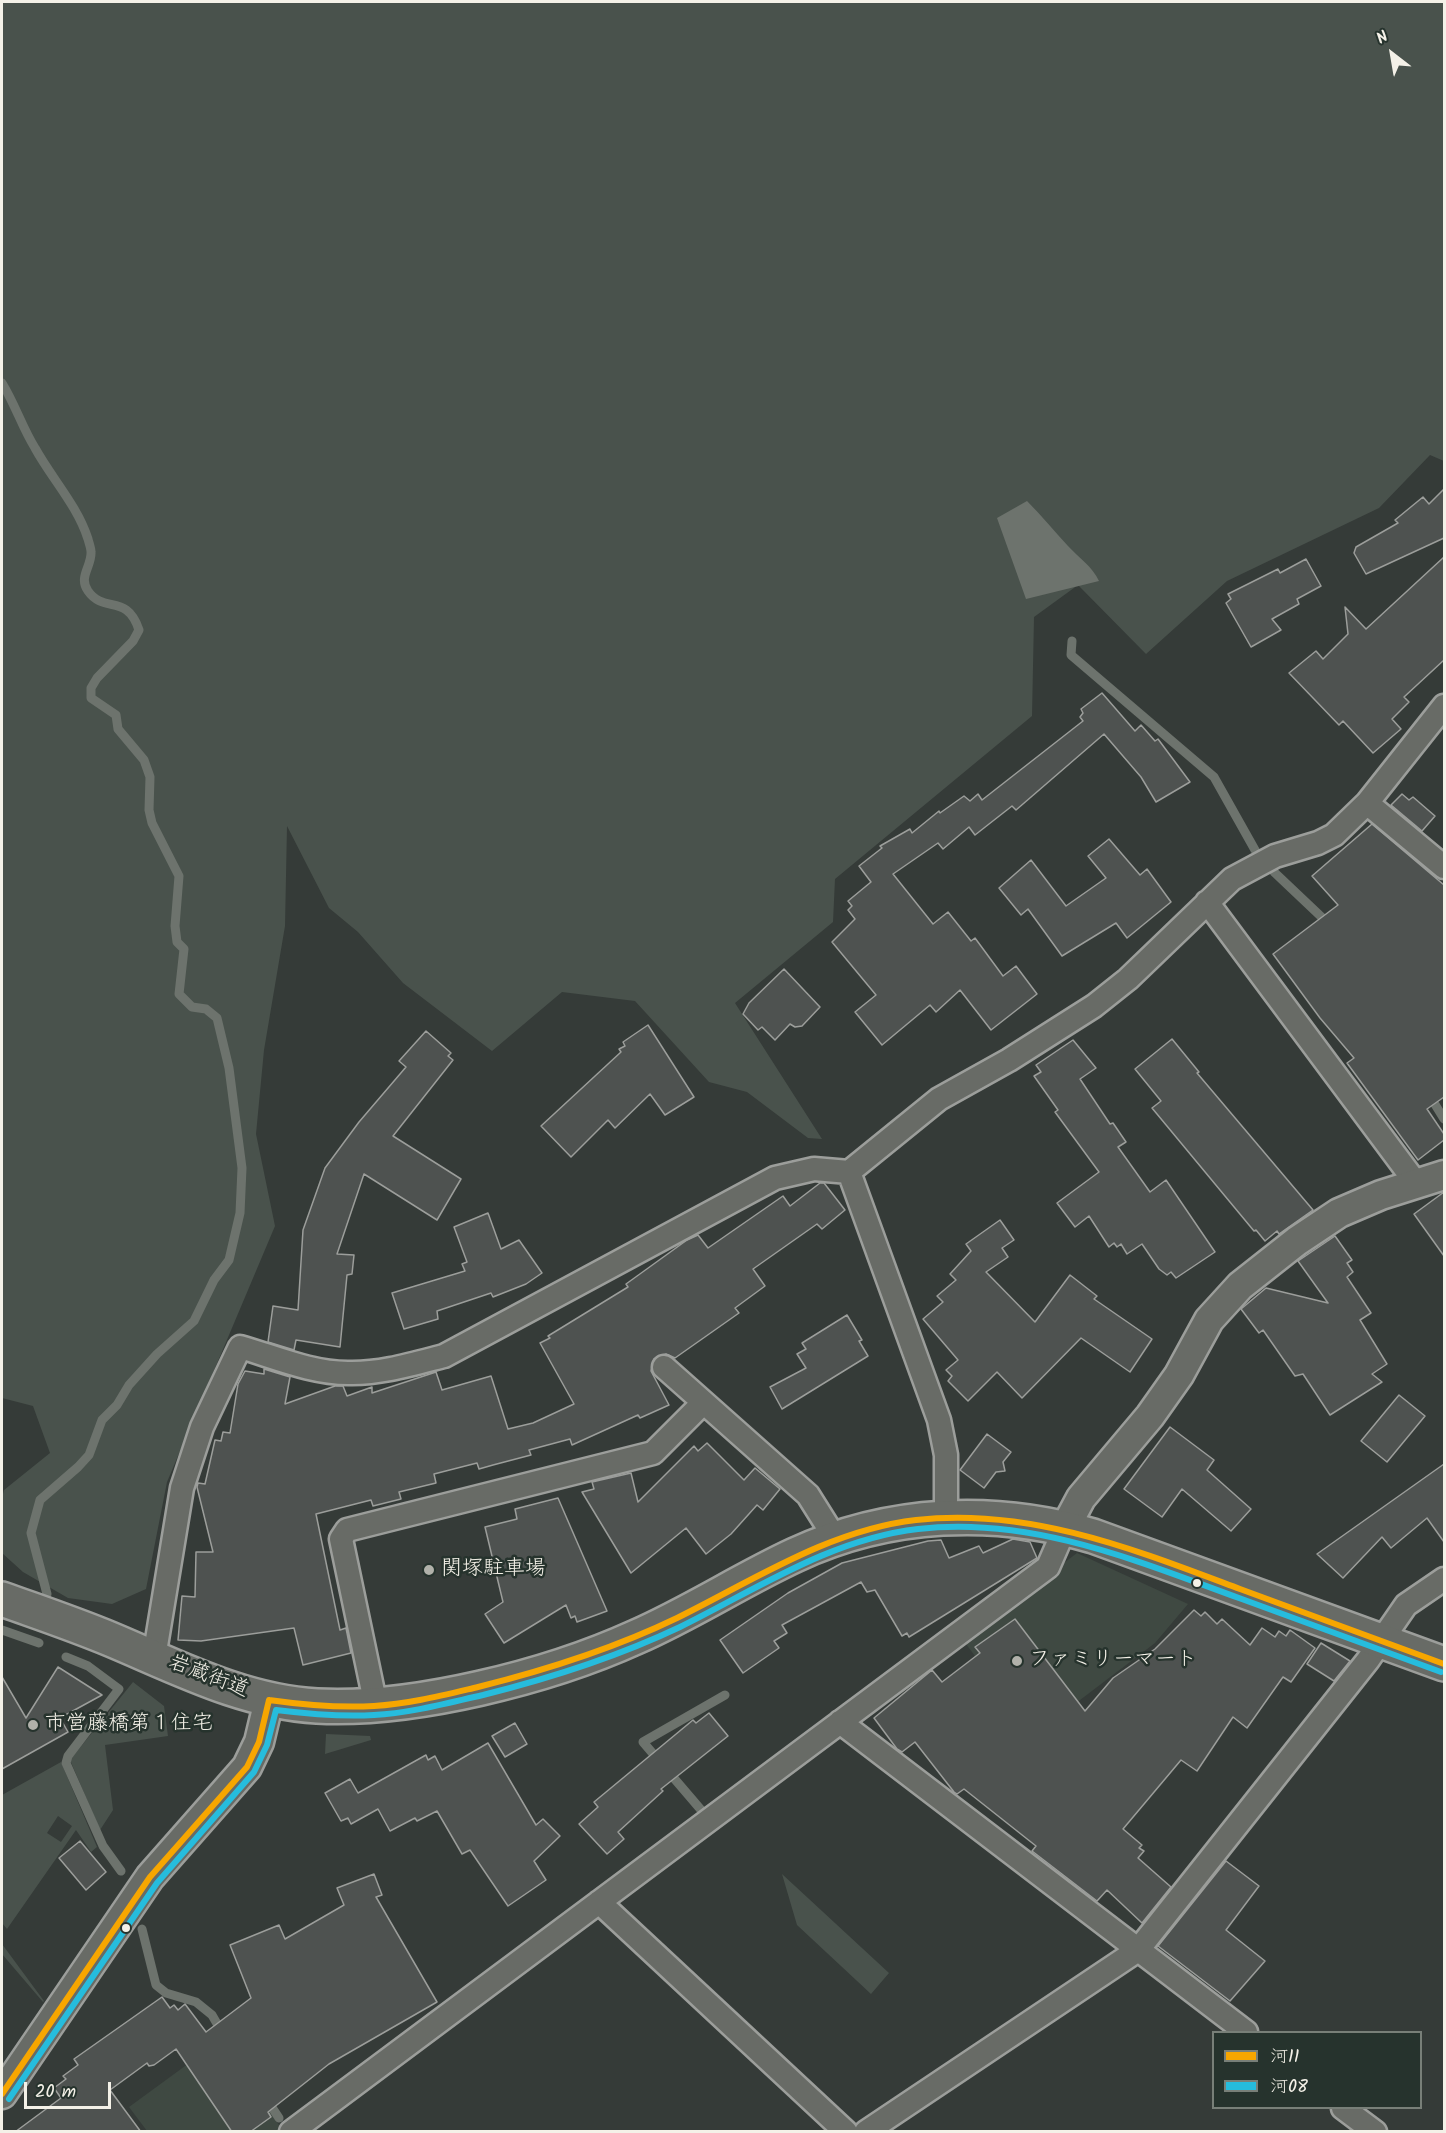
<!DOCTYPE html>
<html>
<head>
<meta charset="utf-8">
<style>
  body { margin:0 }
  #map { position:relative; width:1446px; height:2133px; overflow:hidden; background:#353b38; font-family:Kalam,"Klee One",sans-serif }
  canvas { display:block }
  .frame { position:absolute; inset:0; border:3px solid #f4f1e8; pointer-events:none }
  .legend { position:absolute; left:1212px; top:2031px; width:210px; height:78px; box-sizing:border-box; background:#26332d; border:2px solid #787f78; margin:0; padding:8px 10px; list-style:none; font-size:18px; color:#f4f1e8 }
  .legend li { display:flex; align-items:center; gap:12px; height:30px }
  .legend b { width:30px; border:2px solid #787f78 }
  .north { position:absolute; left:1362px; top:24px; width:60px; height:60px; -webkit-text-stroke:4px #26332d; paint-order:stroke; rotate:329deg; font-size:16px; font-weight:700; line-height:24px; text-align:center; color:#f4f1e8 }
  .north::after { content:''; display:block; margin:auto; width:21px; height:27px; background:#f4f1e8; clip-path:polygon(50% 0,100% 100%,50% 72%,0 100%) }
  .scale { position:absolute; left:24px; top:2082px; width:87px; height:27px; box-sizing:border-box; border:3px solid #f4f1e8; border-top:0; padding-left:8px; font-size:18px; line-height:21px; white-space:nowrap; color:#f4f1e8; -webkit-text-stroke:4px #26332d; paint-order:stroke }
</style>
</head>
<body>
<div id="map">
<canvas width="1446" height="2133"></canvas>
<div class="frame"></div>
<ul class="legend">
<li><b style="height:8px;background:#f7a600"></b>河11</li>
<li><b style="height:8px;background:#26bcdd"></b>河08</li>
</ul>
<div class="north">N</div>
<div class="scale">20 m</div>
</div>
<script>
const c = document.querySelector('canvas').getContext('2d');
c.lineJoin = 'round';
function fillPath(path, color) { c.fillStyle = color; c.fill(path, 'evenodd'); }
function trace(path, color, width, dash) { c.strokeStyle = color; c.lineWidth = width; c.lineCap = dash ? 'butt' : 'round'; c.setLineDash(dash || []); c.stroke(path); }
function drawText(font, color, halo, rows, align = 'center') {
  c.font = font + ' Kalam,"Klee One",sans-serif'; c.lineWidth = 5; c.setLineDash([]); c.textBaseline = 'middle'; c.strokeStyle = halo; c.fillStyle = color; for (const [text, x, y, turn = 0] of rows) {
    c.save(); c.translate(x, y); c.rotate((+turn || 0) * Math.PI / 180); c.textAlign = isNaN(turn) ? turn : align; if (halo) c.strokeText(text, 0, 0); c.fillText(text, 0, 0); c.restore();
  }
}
const built = new Path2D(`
  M1077,1553L1188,1604L1155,1643L1034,1735L963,1640Z
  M222,2039L281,2128L276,2132L147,2131L129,2107Z`);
const green = new Path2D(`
  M2,2H1444V461L1430,455L1379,508L1227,581L1146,654L1078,585L1034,617L1032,716L835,879L833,922L735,1003L822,1139L808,1138L747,1092L709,1082L635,1001L562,992L492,1051L403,983L358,932L329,908L287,826L285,926L264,1050L256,1134L275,1226L167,1482L146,1589L112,1604L68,1598L23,1572L2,1553V1498L4,1490L50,1453L33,1406L2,1398Z
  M133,1682L164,1706L168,1736L105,1745L113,1810L100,1830L70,1760Z
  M326,1734L370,1736L371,1740L325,1754Z
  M61,1762L97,1847L91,1852L76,1830L7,1929L2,1923V1795ZM58,1816L72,1826L61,1842L47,1833Z
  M782,1874L889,1973L871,1994L797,1925Z
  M2,1944L44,2001L43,2002L2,1954Z`);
const water = new Path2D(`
  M1027,501C1042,516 1054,531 1068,546C1079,558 1092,566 1099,581L1026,599L997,518Z`);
const stream = new Path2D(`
  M2,383C15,404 22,427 35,448C52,479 77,505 88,539C89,543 91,548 91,552C92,566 78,577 88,591C104,614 127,593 139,630L133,641L97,678L91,688V698L116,715L118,729L144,760L150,777L149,810L152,823L179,876L175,926L177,942L184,949L179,994L192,1007L206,1009L217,1018L229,1068L242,1168L240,1213L229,1260L214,1280L194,1321L157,1354L129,1385L117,1405L102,1420L89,1455L78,1467L40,1500L31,1533L47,1594
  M1072,641L1071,655L1214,777L1255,850
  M1274,872L1331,926
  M1428,1093L1444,1119
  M2,1630L39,1643
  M66,1657L88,1666L119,1689L68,1756L66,1763L103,1846L121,1871
  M702,1811L643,1742L725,1695
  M142,1929L156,1985L166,1993L196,2002L212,2015L223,2034
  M267,2100L279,2118`);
const building = new Path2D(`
  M1444,489V538L1366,574L1354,553L1356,547L1398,523L1395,520L1423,497L1429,504Z
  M1444,557V660L1404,697L1409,702L1392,719L1401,729L1373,753L1343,721L1339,725L1289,673L1316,651L1323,659L1348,634L1345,607L1366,629Z
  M1306,559L1321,586L1297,599L1299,604L1272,619L1281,630L1251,647L1226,603L1231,599L1228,594L1278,569L1280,573Z
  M1102,693L1135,731L1141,725L1155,741L1158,739L1190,782L1156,802L1141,777L1104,734L1016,810L1012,806L975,835L969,827L943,849L938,843L893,874L933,924L948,912L971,941L975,938L1003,976L1016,966L1037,994L991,1030L960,990L936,1012L930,1005L882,1045L855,1012L876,995L832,942L855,919L848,910L852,906L848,901L871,882L859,866L882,848L880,846L910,829L912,833L939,811L940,813L964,796L970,801L978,794L982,800L1083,721L1080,717L1083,713L1081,709Z
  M1402,794L1409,800L1413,797L1435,816L1422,831L1391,805Z
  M1372,824L1444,885V1097L1427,1109L1444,1134V1140L1418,1160L1347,1063L1354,1058L1320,1018L1273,954L1338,905L1312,876Z
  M1109,839L1140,875L1147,869L1171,902L1127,938L1116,923L1062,956L1028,909L1021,915L999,888L1031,860L1066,906L1106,878L1088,856Z
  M784,969L820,1007L802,1026L795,1027L790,1024L775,1040L762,1027L758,1030L743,1014L749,1003Z
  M648,1025L694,1097L665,1115L650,1094L615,1128L608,1120L571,1157L541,1126L621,1052L619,1049L625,1046L623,1042Z
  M426,1031L451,1053L448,1056L453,1060L393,1136L461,1179L437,1220L364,1174L337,1254L354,1255L352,1274L347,1275L340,1347L296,1340L294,1350L268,1342L273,1306L298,1310L303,1230L325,1168L359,1122L406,1067L399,1061Z
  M1172,1039L1199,1072L1197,1073L1313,1210L1279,1234L1277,1231L1265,1241L1256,1230L1254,1231L1152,1108L1161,1101L1135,1069Z
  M1073,1040L1096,1068L1080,1079L1110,1124L1113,1123L1126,1142L1118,1147L1150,1192L1166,1180L1215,1252L1176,1278L1171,1272L1167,1275L1159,1269L1142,1244L1127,1254L1121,1244L1117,1247L1114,1243L1109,1247L1089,1216L1075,1227L1057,1203L1099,1172L1055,1112L1058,1110L1034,1076L1041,1072L1036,1065Z
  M820,1183H824L845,1210L822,1229L817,1224L753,1269L765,1286L735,1308L739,1313L675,1358L666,1354L654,1359L651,1371L669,1405L640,1418L638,1415L572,1445L570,1439L529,1450L531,1455L493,1465L479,1469L477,1463L434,1474L436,1483L399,1492L401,1499L373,1506L371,1500L316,1514L340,1630L346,1628L351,1653L303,1665L294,1628L201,1641L178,1640L182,1596L195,1597L196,1552H213L197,1487L198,1483L205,1484L215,1440L221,1441L223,1432L230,1433L238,1384L245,1371L264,1374V1369L290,1377L285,1404L335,1386H343L347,1396L372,1387V1393L436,1372L442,1390L491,1376L508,1429L533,1423L574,1404L540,1343L550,1338L548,1336L628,1287L626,1284L687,1240L698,1235L708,1248L783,1196L790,1206Z
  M1444,1192V1256L1414,1214Z
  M488,1213L501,1249L519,1240L542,1273L526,1284L493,1297L491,1293L437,1311L438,1319L404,1329L392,1293L465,1271L462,1264L467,1262L454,1227Z
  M1000,1220L1014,1240L1002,1248L1008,1257L986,1272L1035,1322L1070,1275L1097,1296L1094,1299L1152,1339L1130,1372L1081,1338L1022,1398L997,1372L968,1401L948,1381L952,1376L946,1370L958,1360L923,1319L943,1302L937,1296L956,1280L950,1274L971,1251L966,1244Z
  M1335,1236L1352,1260L1347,1263L1353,1272L1347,1277L1371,1313L1360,1320L1387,1364L1372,1374L1382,1382L1330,1415L1303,1374L1295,1376L1263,1330L1259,1333L1241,1309L1266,1288L1328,1303L1298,1261Z
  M847,1315L862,1340L859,1341L868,1356L782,1409L770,1387L806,1368L797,1354L806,1349L802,1343Z
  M1399,1395L1425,1416L1387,1462L1361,1441Z
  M1170,1427L1214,1460L1207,1470L1251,1509L1231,1531L1182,1489L1162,1517L1124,1489Z
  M987,1434L1011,1452L1003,1462L1005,1471L996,1472L984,1488L960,1470Z
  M707,1443L744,1480L755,1468L780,1489L763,1510L757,1505L731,1534L706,1554L686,1528L631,1573L582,1492L594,1489L592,1482L631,1473L638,1502L694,1446L698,1451Z
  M1444,1464V1542L1427,1518L1391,1548L1382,1537L1343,1578L1317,1554Z
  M558,1498L607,1611L577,1622L575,1616L571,1618L566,1605L504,1643L485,1614L503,1602L485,1527L517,1519L515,1509Z
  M1013,1539L1030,1542L1037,1558L909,1637L907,1633L902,1636L875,1590L867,1592L861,1582L782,1625L787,1633L774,1641L779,1648L743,1673L720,1640L788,1593L842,1563L928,1541L941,1540L949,1558L979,1546L983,1553Z
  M1194,1610L1201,1616L1205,1612L1217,1624L1222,1619L1250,1645L1262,1628L1275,1637L1279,1631L1286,1636L1290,1630L1315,1648L1291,1682L1283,1677L1247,1728L1233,1717L1197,1771L1181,1760L1123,1829L1142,1845L1139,1848L1144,1851L1138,1858L1171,1887L1142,1923L1107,1890L1097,1901L1032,1851L1036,1846L964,1789L957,1794L954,1792L915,1742L902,1752L897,1749L874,1718L932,1670L942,1682L980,1653L975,1647L1015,1619L1085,1711L1113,1678L1155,1649Z
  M1321,1643L1350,1661L1334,1681L1307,1664Z
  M58,1667L102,1695L60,1718L68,1732L2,1769V1677L26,1718Z
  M709,1713L728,1736L661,1789L663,1791L618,1832L624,1839L607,1854L579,1824L598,1807L594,1802L693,1720L696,1723Z
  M515,1723L527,1744L505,1757L492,1736Z
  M488,1743L536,1825L543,1819L560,1836L534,1861L546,1880L508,1906L470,1850L462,1854L437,1811L417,1821L415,1818L390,1831L378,1809L351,1824L348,1818L341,1821L325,1793L350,1779L358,1793L426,1755L428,1760L435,1756L442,1770Z
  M80,1841L106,1872L86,1890L59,1858Z
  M1226,1861L1259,1886L1226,1930L1265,1961L1230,2001L1158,1946Z
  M374,1874L382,1895L376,1897L437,2002L329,2064L268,2112L271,2117L250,2132H232L176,2049L154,2065L149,2066L147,2063L110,2090L141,2132H15L61,2098L54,2088L66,2079L63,2076L78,2065L74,2059L162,1997L170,2008L174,2005L178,2010L185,2004L206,2032L251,1998L230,1945L279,1925L285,1939L344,1905L337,1888Z`);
const minor = new Path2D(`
  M1367,803L1444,867
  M1207,902L1416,1183
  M849,1172L939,1420L946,1455V1518
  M664,1367L808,1495L835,1538
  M154,1658L182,1488L202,1427L240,1347C275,1357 311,1373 348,1373C380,1374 413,1364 444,1356L775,1178L814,1169L849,1172L939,1099L1009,1060L1094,1006L1128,979L1232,879L1275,856L1318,843L1334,835L1367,803L1444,706
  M376,1706L341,1539L347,1530L653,1453L703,1403
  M840,1722L1246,2032
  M599,1902L846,2132
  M1343,2108L1375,2132
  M291,2132L1048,1567L1065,1528
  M866,2132L1138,1950L1368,1660L1406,1605L1444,1579`);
const tertiary = new Path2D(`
  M1065,1528L1081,1498L1150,1416L1179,1375L1209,1320L1240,1286L1297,1241L1339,1213L1381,1195L1444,1175
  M2,2094L150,1877L247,1767L259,1742L269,1700`);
const primary = new Path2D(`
  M2,1599C38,1612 74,1624 110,1639C177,1667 243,1702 317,1706C413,1711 548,1677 636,1637C691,1613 741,1580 795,1555C889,1511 995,1507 1093,1536L1444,1664`);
const bus1 = new Path2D(`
  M269,1700C304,1705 339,1708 374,1706C409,1704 444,1695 478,1687C546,1670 613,1649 677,1618C754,1580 829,1530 916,1520C1030,1507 1136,1550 1240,1589C1308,1614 1376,1639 1444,1664
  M2,2094L150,1877L247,1767L259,1742L269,1700`);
const bus2 = new Path2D(`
  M9,2099L157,1883L254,1772L267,1745L276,1710C308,1714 341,1717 374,1715C411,1713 447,1703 483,1695C551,1678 617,1657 680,1627C757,1589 831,1539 918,1529C1030,1516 1135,1560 1239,1598C1306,1623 1374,1647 1441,1672`);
const markers = [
  [429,1570,6,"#b1b1aa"],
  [1197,1583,5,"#f4f1e8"],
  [1017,1661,6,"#b1b1aa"],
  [33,1725,6,"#b1b1aa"],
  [126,1928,5,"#f4f1e8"]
];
const poiNames = [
  ["関塚駐車場",441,1570],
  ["ファミリーマート",1029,1661],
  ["市営藤橋第１住宅",45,1725]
];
const streetNames = [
  ["岩蔵街道",208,1678,21]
];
fillPath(built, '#3f4942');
fillPath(green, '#49524c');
fillPath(water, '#6d736d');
trace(stream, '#6d736d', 9);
fillPath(building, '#4e5250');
trace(building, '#9c9e9b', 1.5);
trace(minor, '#9c9e9b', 27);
trace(tertiary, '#9c9e9b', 33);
trace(primary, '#9c9e9b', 38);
trace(minor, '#686b66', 22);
trace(tertiary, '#686b66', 28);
trace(primary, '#686b66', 33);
trace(bus1, '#f7a600', 6);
trace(bus2, '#26bcdd', 6);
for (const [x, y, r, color] of markers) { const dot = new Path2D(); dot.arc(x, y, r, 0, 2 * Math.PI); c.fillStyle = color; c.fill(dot); trace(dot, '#26332d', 2); }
drawText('21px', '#f4f1e8', '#26332d', poiNames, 'left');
drawText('21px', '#f4f1e8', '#26332d', streetNames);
</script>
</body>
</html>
